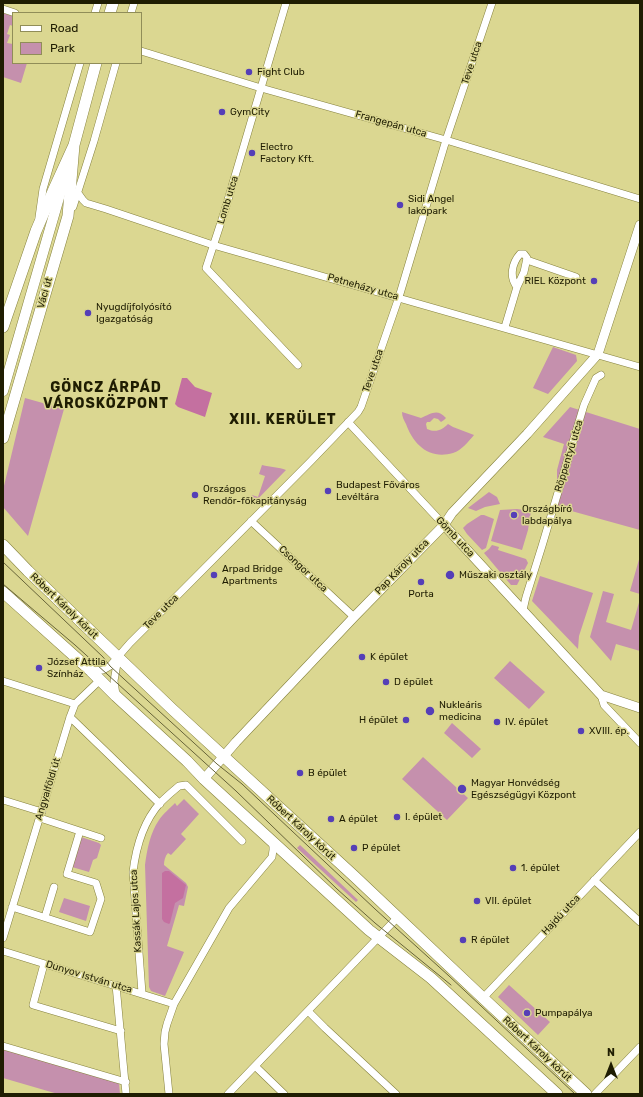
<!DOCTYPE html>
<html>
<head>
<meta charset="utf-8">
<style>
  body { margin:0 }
  #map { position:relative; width:643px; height:1097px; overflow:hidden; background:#dbd791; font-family:Rubik,sans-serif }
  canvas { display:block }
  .frame { position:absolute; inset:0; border:4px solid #1f1d02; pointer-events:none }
  .legend { position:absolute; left:12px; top:12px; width:130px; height:52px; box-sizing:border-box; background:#dbd791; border:1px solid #908d58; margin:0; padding:5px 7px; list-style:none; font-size:12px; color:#1f1d02 }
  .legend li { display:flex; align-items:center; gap:8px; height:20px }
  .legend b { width:20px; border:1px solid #908d58 }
  .north { position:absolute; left:591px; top:1045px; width:40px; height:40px; -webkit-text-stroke:3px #dbd791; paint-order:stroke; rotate:0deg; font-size:11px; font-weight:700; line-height:16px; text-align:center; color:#1f1d02 }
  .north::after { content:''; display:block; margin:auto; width:14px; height:18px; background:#1f1d02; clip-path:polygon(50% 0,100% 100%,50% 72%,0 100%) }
</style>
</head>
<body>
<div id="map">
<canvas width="643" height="1097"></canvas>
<div class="frame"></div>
<ul class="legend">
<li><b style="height:5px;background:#fff"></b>Road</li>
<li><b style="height:11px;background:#c590ad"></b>Park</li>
</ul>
<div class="north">N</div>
</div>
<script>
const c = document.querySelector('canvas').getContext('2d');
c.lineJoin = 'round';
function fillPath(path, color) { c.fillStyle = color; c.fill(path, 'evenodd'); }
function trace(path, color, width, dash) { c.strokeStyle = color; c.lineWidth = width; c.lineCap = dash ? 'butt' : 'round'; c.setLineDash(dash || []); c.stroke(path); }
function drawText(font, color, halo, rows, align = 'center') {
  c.font = font + ' Rubik,sans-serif'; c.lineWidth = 3; c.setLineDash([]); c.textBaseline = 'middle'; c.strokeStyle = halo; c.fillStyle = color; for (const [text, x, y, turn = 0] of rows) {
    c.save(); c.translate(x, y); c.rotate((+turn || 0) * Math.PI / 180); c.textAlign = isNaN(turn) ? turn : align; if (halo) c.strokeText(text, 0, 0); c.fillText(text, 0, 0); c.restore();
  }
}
const green = new Path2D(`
  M3,13L13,16V26L10,25L7,34L10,35L7,43L13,44V63H27L21,83L3,77Z
  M553,347L576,355L577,361L548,394L533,388Z
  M25,398L64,409L28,536L3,507V490Z
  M570,407L640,429V530L557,507V470L564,444L543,437Z
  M402,412L421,418C431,414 437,408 446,418L444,420L441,422L438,419L434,418L430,422H427L426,424L427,429C436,433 442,430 448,424L453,427L474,435C468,442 462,450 453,453C429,460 413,444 406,424C404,420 402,417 402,412Z
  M262,465C270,467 279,467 286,470L252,505L249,504L252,495L258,497L265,476L259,474Z
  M489,492L497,497L500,504L485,507L476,511L468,508Z
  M517,509L531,511L528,530L522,550L491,541L500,510Z
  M481,515H484L494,519L486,548L482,550L467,534L463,528L467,524Z
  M492,545L499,547L498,550L526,559L528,563L517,585H511L484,553L489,549Z
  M640,556V594L630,591Z
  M540,576L593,593L579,636L578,649L532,601Z
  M603,591L614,594L606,622L631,630L640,599V651L616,644L611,661L590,637Z
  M510,661L545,692L529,709L494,678Z
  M452,723L481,749L472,758L444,733Z
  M423,757L468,798L447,820L402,779Z
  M184,799L199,814L181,834L186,839L171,855L168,853C165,856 164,861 164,865L186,883L188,887L184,906L179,905L167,946L184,952L165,996L151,991L149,987L145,865C147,850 150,833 159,820C163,814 170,808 175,803L177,806Z
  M81,837L99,843L101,845L97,858L93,860L89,872L72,867Z
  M300,845L358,900L356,902L297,848Z
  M64,898L90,906L86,921L59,912Z
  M509,985L550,1022L538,1035L498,997Z
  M3,1049L119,1083L120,1094H58L3,1078Z`);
const forest = new Path2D(`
  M182,378H187L195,387L212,393L205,417L178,407L175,404Z
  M165,871H169L186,885L183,898L175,903L170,923L169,924L164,922L162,919V873Z`);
const minor = new Path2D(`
  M286,3L225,210L206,268L298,365
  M3,9L15,13
  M95,13L98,3
  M131,13L134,3
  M141,51L261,88L446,140L640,199
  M78,193L83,200L86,203L106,209L213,245L640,367
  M73,207L94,141L116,63
  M39,217L43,189L80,63
  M527,260L576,277
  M505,327L517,287L524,272L527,258L524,254H520C512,263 509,277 517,287
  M348,422L444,525
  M251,521L354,617
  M523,610L526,597L542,546L584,405L596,378L601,375
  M91,671L103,670L110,666L130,643L160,613L311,461L358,412L361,407L399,297L446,140L492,3
  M3,681L75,704
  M116,695L114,681L118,658
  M601,695L604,705L640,743
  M70,717L160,804
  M3,800L42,812
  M40,818L101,838
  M594,880L640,922
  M12,907L90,932L101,899L96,883L67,874L80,831
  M45,917L54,887
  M3,938L70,717L75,704L100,680
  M3,951L174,1004
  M44,964L33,1005L121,1031
  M116,985L126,1094
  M142,993L133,872C136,847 143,822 160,803C166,797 173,791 179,786L186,785L242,841
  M483,998L640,832
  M308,1011L325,1028L396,1094
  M3,1046L126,1082
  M255,1066L284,1094
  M169,1094L164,1044L165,1032L167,1024L174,1004L229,908L272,857L273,850V842
  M228,1094L397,918
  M595,1094L640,1047`);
const tertiary = new Path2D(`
  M444,525L601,695L640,708
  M204,779L236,742L354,617L444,525L452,513L527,434L598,354L640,225`);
const secondary = new Path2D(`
  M3,391L67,170`);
const primary = new Path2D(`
  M110,13L113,3
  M3,327L36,231L54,189L74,145L96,63
  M3,438L68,216L74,145
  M3,545L28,571L172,709L354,876L483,998L586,1094
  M3,592L91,671L116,696L187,761L204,779L369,930L431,978L557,1094`);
const tram = new Path2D(`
  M3,562L103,657L110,666L124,679L217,764L242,784L375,909L449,976L575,1094
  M3,584L75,645L236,791L337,889L375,923L451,985`);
const markers = [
  [249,72,4,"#553fb7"],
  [222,112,4,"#553fb7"],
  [252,153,4,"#553fb7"],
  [400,205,4,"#553fb7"],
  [594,281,4,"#553fb7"],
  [88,313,4,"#553fb7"],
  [328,491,4,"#553fb7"],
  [195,495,4,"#553fb7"],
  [514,515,4,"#553fb7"],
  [214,575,4,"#553fb7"],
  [450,575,5,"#553fb7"],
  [421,582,4,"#553fb7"],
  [362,657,4,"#553fb7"],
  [39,668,4,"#553fb7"],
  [386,682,4,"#553fb7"],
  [430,711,5,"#553fb7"],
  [406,720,4,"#553fb7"],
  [497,722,4,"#553fb7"],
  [581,731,4,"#553fb7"],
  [300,773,4,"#553fb7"],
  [462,789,5,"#553fb7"],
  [397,817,4,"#553fb7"],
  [331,819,4,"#553fb7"],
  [354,848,4,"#553fb7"],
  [513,868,4,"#553fb7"],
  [477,901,4,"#553fb7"],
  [463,940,4,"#553fb7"],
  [527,1013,4,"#553fb7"]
];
const streetNames = [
  ["Teve utca",472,63,-72],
  ["Frangepán utca",391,124,16],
  ["Lomb utca",228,200,-73],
  ["Petneházy utca",363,287,16],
  ["Váci út",45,293,-74],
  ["Teve utca",373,371,-71],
  ["Röppentyű utca",569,456,-73],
  ["Gömb utca",455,537,47],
  ["Pap Károly utca",402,567,-46],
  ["Csongor utca",303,569,43],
  ["Róbert Károly körút",64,606,44],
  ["Teve utca",161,612,-45],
  ["Angyalföldi út",48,789,-73],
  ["Róbert Károly körút",301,828,43],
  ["Kassák Lajos utca",136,911,-93],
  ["Hajdú utca",561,915,-47],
  ["Dunyov István utca",89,977,17],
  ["Róbert Károly körút",537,1049,43]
];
const poiNames = [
  ["Fight Club",257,72],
  ["GymCity",230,112],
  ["Electro",260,147],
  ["Factory Kft.",260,159],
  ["Sidi Angel",408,199],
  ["lakópark",408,211],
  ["RIEL Központ",586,281,"right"],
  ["Nyugdíjfolyósító",96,307],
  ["Igazgatóság",96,319],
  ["Budapest Főváros",336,485],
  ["Levéltára",336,497],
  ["Országos",203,489],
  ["Rendőr-főkapitányság",203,501],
  ["Országbíró",522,509],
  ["labdapálya",522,521],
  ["Arpad Bridge",222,569],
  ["Apartments",222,581],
  ["Műszaki osztály",459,575],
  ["Porta",421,594,"center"],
  ["K épület",370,657],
  ["József Attila",47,662],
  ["Színház",47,674],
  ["D épület",394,682],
  ["Nukleáris",439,705],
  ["medicina",439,717],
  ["H épület",398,720,"right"],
  ["IV. épület",505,722],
  ["XVIII. ép.",589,731],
  ["B épület",308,773],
  ["Magyar Honvédség",471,783],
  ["Egészségügyi Központ",471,795],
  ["I. épület",405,817],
  ["A épület",339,819],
  ["P épület",362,848],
  ["1. épület",521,868],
  ["VII. épület",485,901],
  ["R épület",471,940],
  ["Pumpapálya",535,1013]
];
const districtNames = [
  ["GÖNCZ ÁRPÁD",106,388],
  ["VÁROSKÖZPONT",106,404],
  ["XIII. KERÜLET",283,420]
];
fillPath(green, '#c590ad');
fillPath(forest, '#c470a0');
trace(minor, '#86823e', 8);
trace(tertiary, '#86823e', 10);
trace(secondary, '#86823e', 11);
trace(primary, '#86823e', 12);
trace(minor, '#fff', 7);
trace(tertiary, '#fff', 9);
trace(secondary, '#fff', 10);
trace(primary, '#fff', 11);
trace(tram, '#676439', 1);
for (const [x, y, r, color] of markers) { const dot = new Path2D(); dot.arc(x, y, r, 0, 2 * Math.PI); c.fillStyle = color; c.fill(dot); trace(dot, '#dbd791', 1.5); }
drawText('10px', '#1f1d02', '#dbd791', streetNames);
drawText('10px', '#1f1d02', '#dbd791', poiNames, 'left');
c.letterSpacing = '1px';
drawText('bold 14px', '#1f1d02', '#dbd791', districtNames);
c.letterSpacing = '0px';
</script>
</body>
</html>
